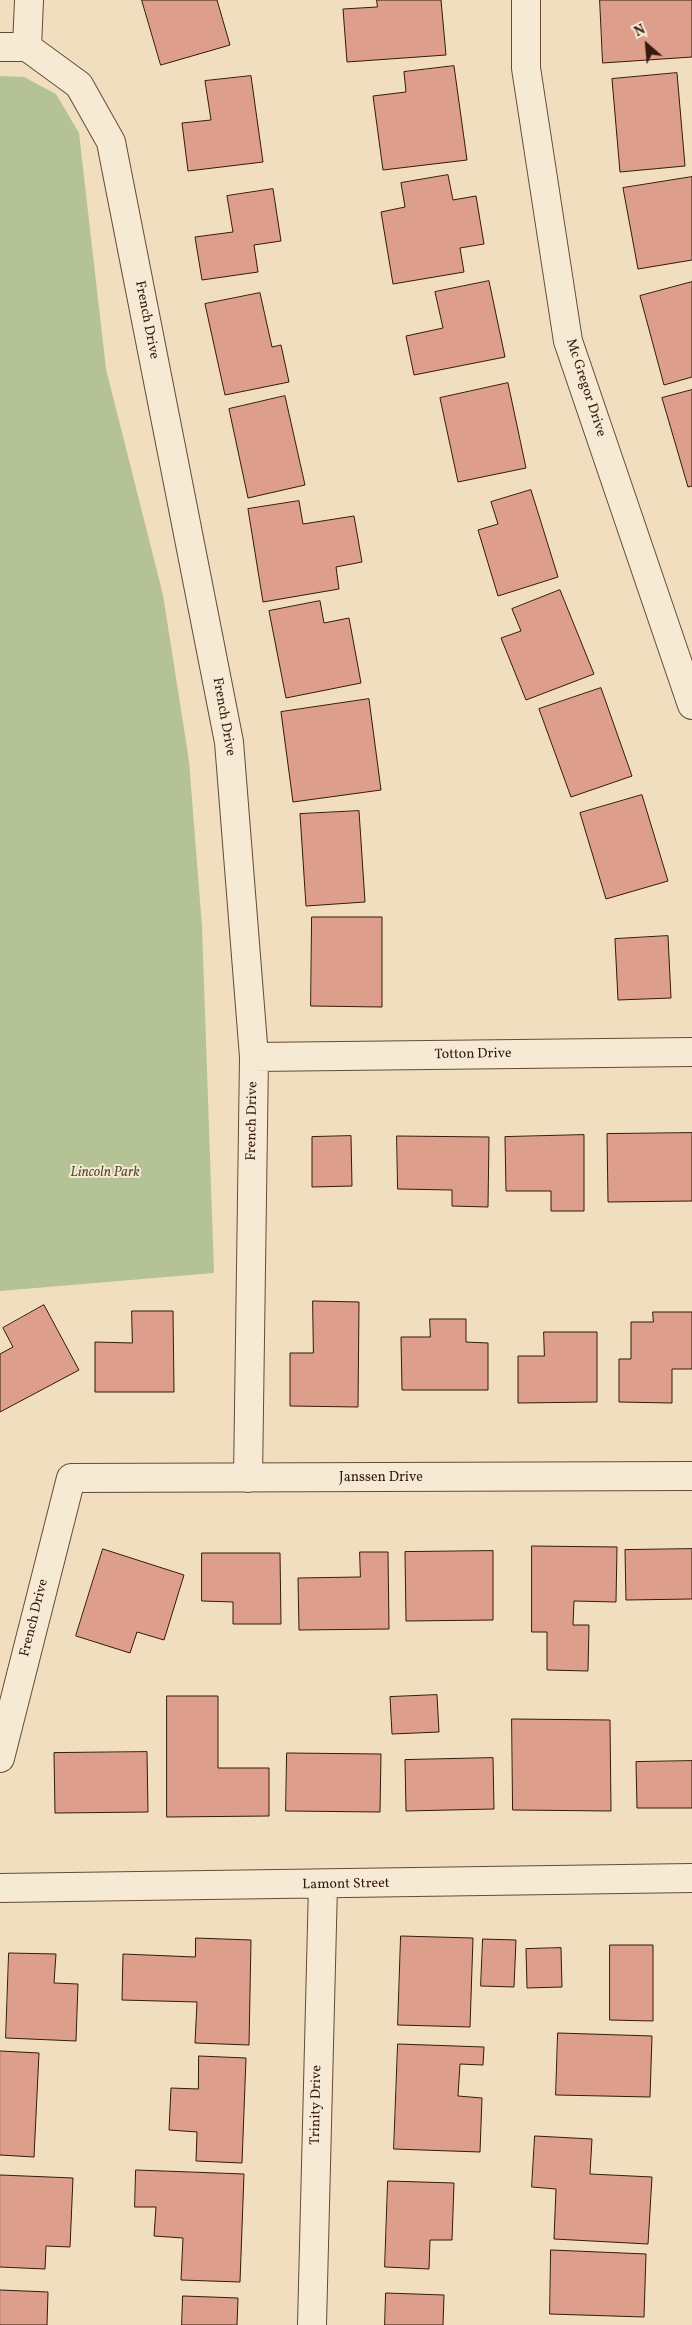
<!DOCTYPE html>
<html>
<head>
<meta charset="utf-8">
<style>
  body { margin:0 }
  #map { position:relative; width:692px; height:2325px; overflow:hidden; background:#f1debe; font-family:Vollkorn,serif }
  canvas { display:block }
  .north { position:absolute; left:622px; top:20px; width:50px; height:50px; -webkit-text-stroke:4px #f6ead5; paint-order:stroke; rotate:333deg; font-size:14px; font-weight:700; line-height:20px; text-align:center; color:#351a0b }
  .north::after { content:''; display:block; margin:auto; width:18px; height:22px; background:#351a0b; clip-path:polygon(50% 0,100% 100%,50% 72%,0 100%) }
</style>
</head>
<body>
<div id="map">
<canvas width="692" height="2325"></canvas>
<div class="north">N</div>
</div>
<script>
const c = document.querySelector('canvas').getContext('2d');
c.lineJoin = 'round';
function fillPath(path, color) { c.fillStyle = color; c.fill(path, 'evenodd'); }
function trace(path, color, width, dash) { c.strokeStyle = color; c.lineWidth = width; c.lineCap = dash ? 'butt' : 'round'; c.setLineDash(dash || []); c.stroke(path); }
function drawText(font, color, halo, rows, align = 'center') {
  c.font = font + ' Vollkorn,serif'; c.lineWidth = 4; c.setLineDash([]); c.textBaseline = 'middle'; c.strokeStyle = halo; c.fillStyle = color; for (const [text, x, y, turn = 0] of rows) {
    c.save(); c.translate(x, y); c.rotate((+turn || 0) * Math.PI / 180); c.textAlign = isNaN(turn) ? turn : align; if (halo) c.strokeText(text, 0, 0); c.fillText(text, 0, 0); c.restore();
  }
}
const green = new Path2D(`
  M0,76L24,77L56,94L79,133L106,369L163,595L189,761L202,926L214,1273L0,1291Z`);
const building = new Path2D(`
  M142,0H217L230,45L161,65Z
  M377,0H441L446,55L347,62L343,9L377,7Z
  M600,0H692V57L603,63Z
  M454,66L467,160L383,170L373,96L406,92L404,72Z
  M677,73L685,166L620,172L612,79Z
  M251,76L263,162L188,171L182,123L211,120L205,81Z
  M448,175L453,200L476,196L484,244L460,248L464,272L393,284L381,212L405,207L401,183Z
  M692,177V260L638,269L623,188Z
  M273,189L281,241L254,245L258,272L202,280L195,237L233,232L227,196Z
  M489,281L505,357L414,375L406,336L443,328L435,292Z
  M692,282V377L664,385L640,296Z
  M260,293L272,347L281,345L289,382L225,395L205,304Z
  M508,383L526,468L458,482L440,398Z
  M692,390V486L688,487L662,398Z
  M285,396L305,485L248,498L229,409Z
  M531,490L558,577L498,596L478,530L498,524L491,502Z
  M299,501L303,524L354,516L362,562L336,567L339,589L263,602L248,509Z
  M560,590L594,674L526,700L501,638L521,631L512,609Z
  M320,601L324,623L349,618L361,683L286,698L269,611Z
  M601,688L632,776L571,797L539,709Z
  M369,699L381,790L293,802L281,712Z
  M642,795L668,881L606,899L580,813Z
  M359,811L365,902L306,906L300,814Z
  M312,917H382V1007L311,1006Z
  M668,936L671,998L618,1000L615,939Z
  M692,1133V1201L608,1202L607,1134Z
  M584,1135V1211H551V1191H506L505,1137Z
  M351,1136L352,1186L312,1187V1137Z
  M397,1136L489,1137L488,1207L452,1206V1190L398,1189Z
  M313,1301L359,1302L358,1407L290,1406V1353H313Z
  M44,1305L79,1370L0,1412V1354L13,1347L3,1328Z
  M132,1311H173L174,1392H95V1342L132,1343Z
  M653,1312H692V1369H672V1403L619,1402V1359H631V1322H653Z
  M430,1319H466V1342L488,1343V1390H402L401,1337H430Z
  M544,1332H597V1402L518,1403V1356H544Z
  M532,1546L617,1547L616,1602L574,1601L573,1625H589L588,1671L547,1670V1632H532Z
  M103,1549L184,1575L164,1640L137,1632L130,1653L76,1636Z
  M692,1549V1599L626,1600L625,1550Z
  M493,1551V1620L406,1621L405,1552Z
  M360,1552H388L389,1629L299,1630L298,1578L360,1577Z
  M202,1553H280L281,1624H233V1602L202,1601Z
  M437,1695L439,1732L392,1734L390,1697Z
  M167,1696H218V1768H269V1816L167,1817Z
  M512,1719L610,1720L611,1811L513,1810Z
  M147,1752L148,1812L55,1813L54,1753Z
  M287,1753L381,1754L380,1812L286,1811Z
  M493,1758L494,1809L406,1811L405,1760Z
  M692,1761V1808H637L636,1762Z
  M401,1936L473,1938L470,2027L398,2025Z
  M196,1938L251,1940L249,2045L195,2043L197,2002L122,2000L123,1954L195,1957Z
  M483,1939L516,1940L514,1987L481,1986Z
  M610,1945H653V2021L610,2020Z
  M561,1948L562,1987L527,1988L526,1949Z
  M9,1953L56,1954L54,1983L78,1984L76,2041L6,2038Z
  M558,2033L652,2036L650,2097L556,2095Z
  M398,2044L484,2047L483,2065L460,2064L458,2096L482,2098L480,2152L394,2149Z
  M0,2051L39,2053L34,2157L0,2155Z
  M199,2056L246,2058L242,2163L196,2161L197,2132L169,2130L171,2088L198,2089Z
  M535,2136L592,2139L590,2174L652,2177L648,2244L554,2239L556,2189L532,2187Z
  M136,2170L244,2174L240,2282L181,2280L183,2238L154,2236L156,2207H135Z
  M0,2175L73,2178L70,2247L46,2246L45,2269L0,2267Z
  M388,2181L454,2183L452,2240H430L429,2269L385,2267Z
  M551,2250L646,2254L644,2317L550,2314Z
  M0,2290L48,2292L47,2325H0Z
  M386,2293L444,2295L443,2325H385Z
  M183,2296L238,2298L237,2325H182Z`);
const street = new Path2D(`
  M29,0L27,47L79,85L111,142L229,742L254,1057L248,1478
  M526,0V68L568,341L692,705
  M0,47H27
  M254,1057L692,1052
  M0,1758L71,1478L692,1476
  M0,1888L692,1878
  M312,2325L323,1885`);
const streetNames = [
  ["French Drive",146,320,79],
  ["Mc Gregor Drive",585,388,72],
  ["French Drive",223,717,80],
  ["Totton Drive",473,1055,-1],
  ["French Drive",253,1121,-89],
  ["Janssen Drive",381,1478],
  ["French Drive",35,1618,-76],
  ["Lamont Street",346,1885,-1],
  ["Trinity Drive",317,2105,-89]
];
const parkNames = [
  ["Lincoln Park",105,1173]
];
fillPath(green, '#b4c296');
fillPath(building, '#dd9e8c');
trace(building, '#351a0b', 1);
trace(street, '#644b38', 30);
trace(street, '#f6ead5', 28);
drawText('14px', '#351a0b', '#f6ead5', streetNames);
drawText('italic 14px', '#5b4c35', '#f6ead5', parkNames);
</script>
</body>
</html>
